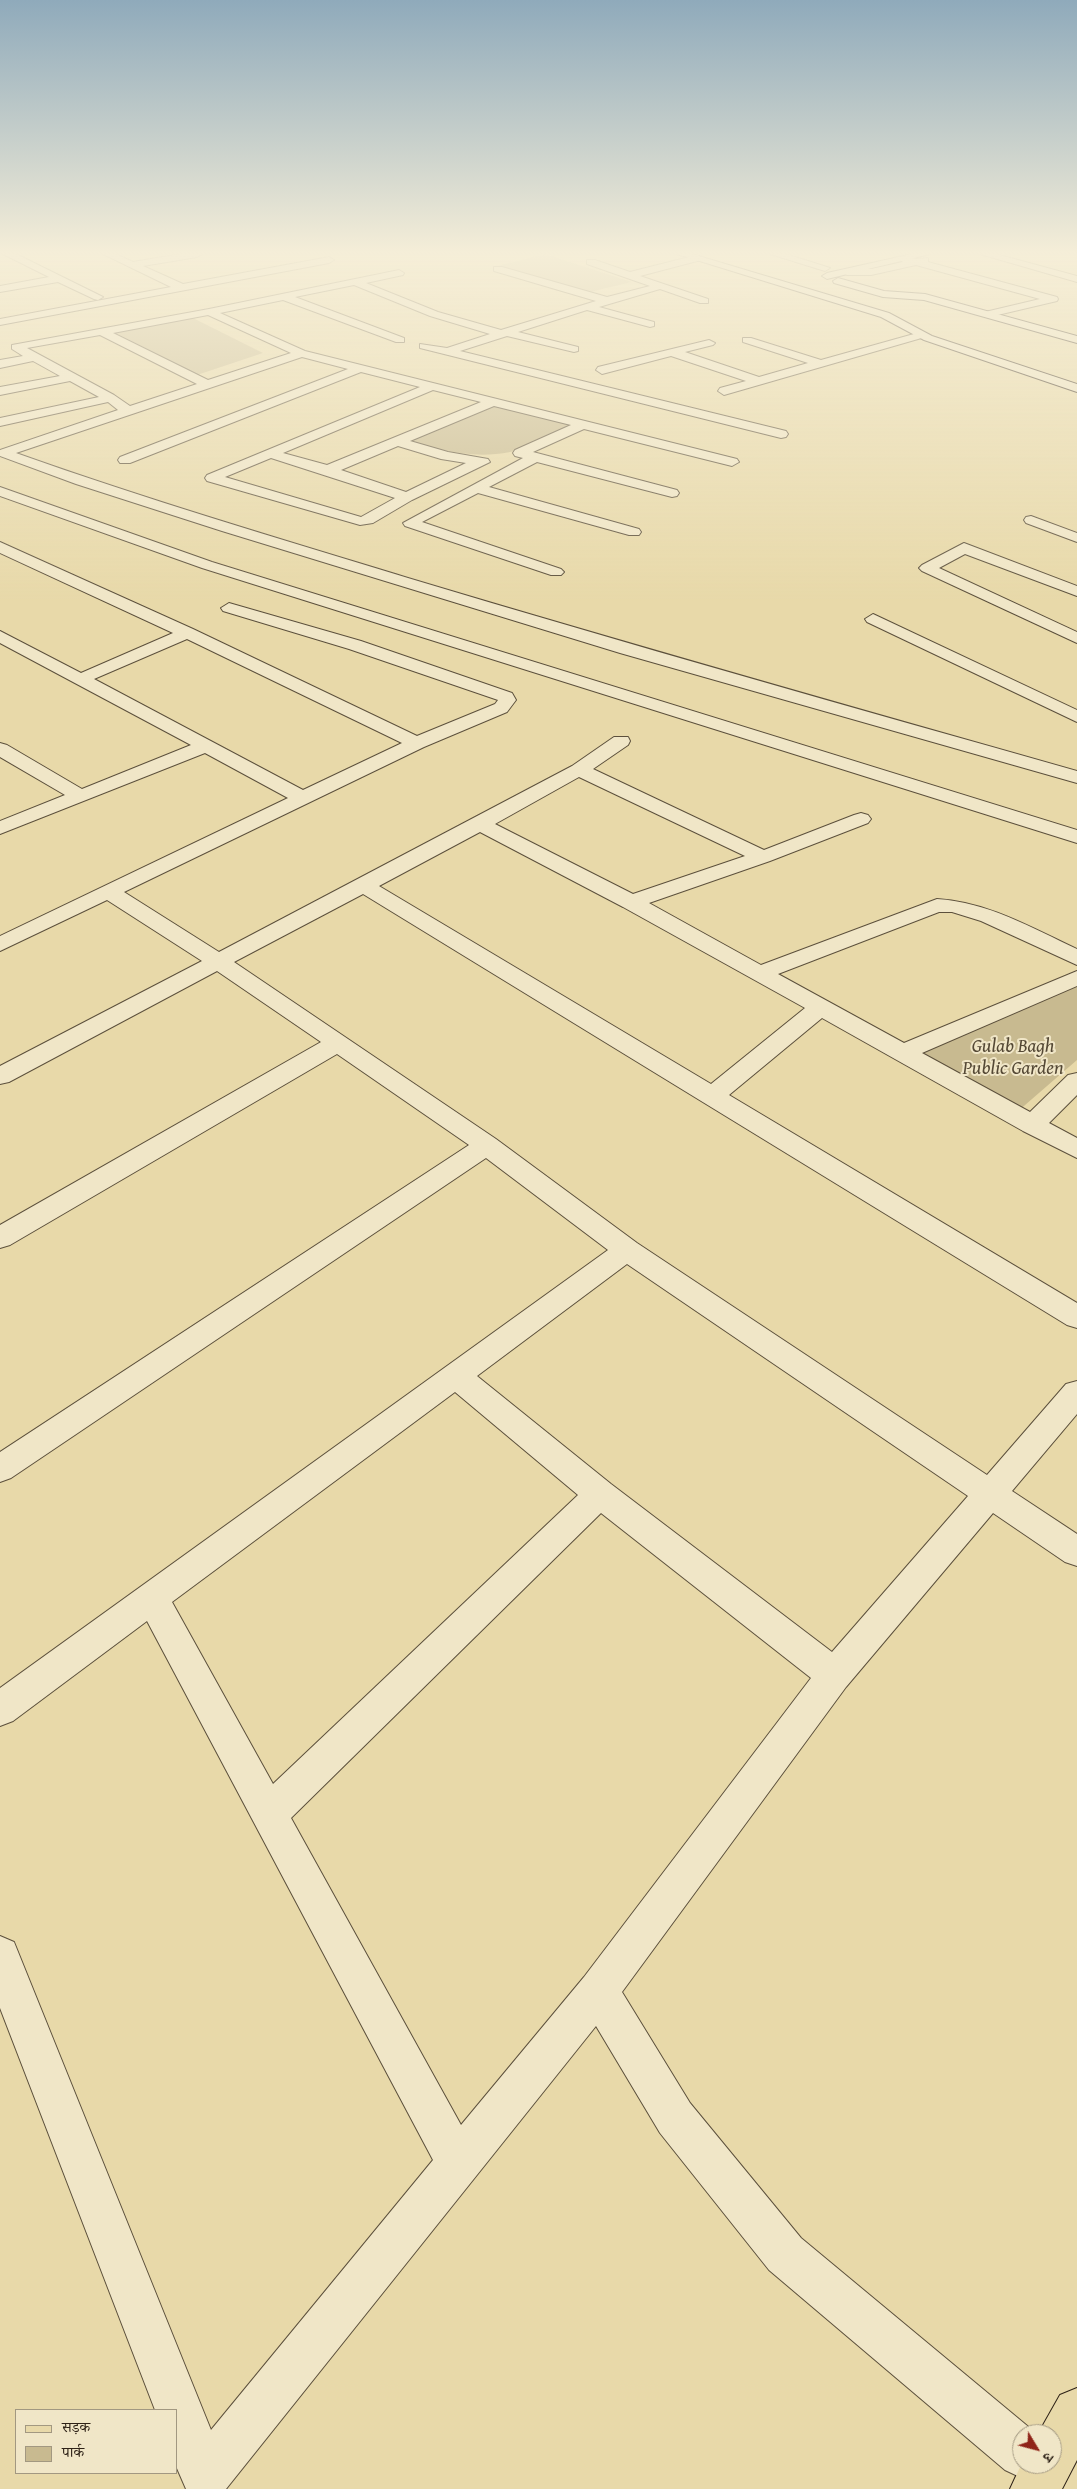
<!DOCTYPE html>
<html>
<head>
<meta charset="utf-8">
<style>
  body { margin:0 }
  #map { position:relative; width:1077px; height:2489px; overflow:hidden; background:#e8d9a9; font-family:"Gentium Book Plus","Noto Serif Devanagari",serif }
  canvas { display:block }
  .legend { position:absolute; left:15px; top:2409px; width:162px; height:65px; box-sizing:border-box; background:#f0e6c7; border:1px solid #a29881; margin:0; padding:6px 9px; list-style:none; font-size:15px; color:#2e2217 }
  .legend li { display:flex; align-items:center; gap:10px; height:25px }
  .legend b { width:25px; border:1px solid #a29881 }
  .north { position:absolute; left:1012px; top:2424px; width:50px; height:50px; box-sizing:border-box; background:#f0e6c7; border:1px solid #a29881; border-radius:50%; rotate:127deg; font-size:14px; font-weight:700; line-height:20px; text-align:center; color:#2e2217 }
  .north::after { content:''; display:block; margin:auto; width:18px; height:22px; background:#8f2418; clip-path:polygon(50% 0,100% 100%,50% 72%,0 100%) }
</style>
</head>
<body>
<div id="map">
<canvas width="1077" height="2489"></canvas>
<ul class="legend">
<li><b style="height:6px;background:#e8d9a9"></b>सड़क</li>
<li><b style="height:14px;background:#c8ba90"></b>पार्क</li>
</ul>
<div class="north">उ</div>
</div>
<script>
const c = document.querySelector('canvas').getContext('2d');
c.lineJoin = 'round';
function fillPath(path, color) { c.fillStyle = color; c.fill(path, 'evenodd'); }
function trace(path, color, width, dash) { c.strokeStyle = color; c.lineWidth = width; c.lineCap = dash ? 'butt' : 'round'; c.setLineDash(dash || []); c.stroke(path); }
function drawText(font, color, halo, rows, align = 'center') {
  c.font = font + ' "Gentium Book Plus",serif'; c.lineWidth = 4; c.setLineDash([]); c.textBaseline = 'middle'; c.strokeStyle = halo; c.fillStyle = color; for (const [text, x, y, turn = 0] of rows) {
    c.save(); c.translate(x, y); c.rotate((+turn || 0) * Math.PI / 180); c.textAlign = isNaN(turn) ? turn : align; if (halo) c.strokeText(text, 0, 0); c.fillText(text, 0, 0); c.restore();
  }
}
const green = new Path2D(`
  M545,254L632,282L590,292L497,266Z
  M185,314L263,353L197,375L108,329Z
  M495,403L574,423C554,433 532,448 510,452C474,459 442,451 408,440Z
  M1077,983V1060L1017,1112L919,1053Z`);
const minor = new Path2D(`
  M3,254H16L103,297L98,300L94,299L58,282L0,292V286L49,277Z
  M103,254H116L133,262L180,254H202L197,257L143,266L183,284L329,257L334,260L329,263L0,325V319L171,287Z
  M980,254H996L1077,276V282Z
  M697,255L702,258L701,260L640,276L708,299V303H700L660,289L599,307L654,322V326L650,327L587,310L518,332L578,347V351L574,352L507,336L460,351L786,431L788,434L786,437L781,438L420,348V344L447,348L490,334L430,316L354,285L295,297L404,338V342H396L283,300L220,313L305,351L737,459L739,462L732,466L584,429L533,452L677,490L679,493L677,496L672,497L537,462L489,487L639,529L641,532L639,535H629L478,493L422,522L561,569L564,572L561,575H551L405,526L403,523L523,458L515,456L513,453L515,450L571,425L494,406L410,441L448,452L488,459L490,462L412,500L373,523L360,525L207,481L205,478L207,475L420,387L361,372L130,463H120L118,460L120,457L348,369L302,357L16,453C145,499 277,538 408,578C631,645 854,708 1077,771V783L620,653L222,531L76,484L0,456V450L118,410L108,402L0,426V418L99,397L70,381L0,395V387L60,376L33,361L0,368V360L23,356L12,349V345L209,309L399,270L404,273L403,275L366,283L438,312L501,330L596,301L494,271V267H502L607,297L650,286L587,264V260H595L630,272ZM208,315L291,353L208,380L113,333ZM100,335L197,384L130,406L114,395L27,348ZM433,390L481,402L327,465L283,453ZM398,446L441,459L466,463L406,492L341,470ZM271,458L395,498L361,517L225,477Z
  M905,256L916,259L928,258V262L1057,297L1058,299L1057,301L989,317L985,316V312L1040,299L916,265L871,275H847L842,272L847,269H871L903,262L900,259Z
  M921,332L925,333V337L724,395L718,391L720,388L746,381L671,356L602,374L596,370L598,367L709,340L715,343L713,345L685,352L759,377L808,363L743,342V338H751L821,360Z
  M0,487L212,562L1077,830V843L202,568L0,496Z
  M1031,516L1077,533V542L1026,523L1024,520L1026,517Z
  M0,542L193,629L417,736L495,704L498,700L349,649L223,611L221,608L229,603L361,641L512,693L516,700L507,712L424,747L124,892L219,952L572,766L614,737H628L630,741L628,745L593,769L764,850L854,815L861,813L868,815L871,819L868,823L770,861L649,903L761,965L937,899C988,902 1032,928 1077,949V965L981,921L952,912H939L778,974L904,1043L1077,971V986L922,1053L1030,1112L1068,1075L1077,1073V1095L1049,1123L1077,1138V1158L1023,1131L822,1018L729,1095L1077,1303V1328L1067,1325L363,894L234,962L496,1139L637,1243L987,1475L1066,1384L1077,1381V1414L1012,1491L1077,1534V1566L1065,1562L993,1513L846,1687L622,1992L690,2103L801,2238L1037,2434H1022V2464H1042L1039,2470L1022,2478L1005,2470L769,2270L660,2133L596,2026L226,2489H186L176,2466V2410H155L0,2008V1936L14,1942L211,2430L433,2160L147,1621L13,1721L0,1726V1688L608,1250L486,1158L11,1478L0,1482V1452L469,1145L337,1054L10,1245L0,1248V1225L321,1042L217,971L9,1082L0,1084V1066L202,961L107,900L0,951V936L288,798L205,753L0,834V821L65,795L0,757V743L7,745L82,789L191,745L0,643V631L81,673L173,633L0,553ZM187,639L402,743L303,790L94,679ZM579,777L745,856L633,894L495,824ZM480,832L623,907L805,1008L711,1084L379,886ZM627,1264L968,1496L832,1652L611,1484L477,1376ZM455,1392L578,1495L273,1784L172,1602ZM601,1513L811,1678L584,1977L461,2125L291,1818Z
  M964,543L1077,586V596L965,554L939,568L1077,632V643L922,571L919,568L922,565Z
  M873,614L1077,710V722L867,622L865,619Z`);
const tertiary = new Path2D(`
  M770,254H786L830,268L825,271Z`);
const secondary = new Path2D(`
  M677,254H692L889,313L932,336L1077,384V392L924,340L881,317Z
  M912,254H930L827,279L822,276L827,273Z
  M838,278L884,291L925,294L1077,336V343L924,300L883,297L834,283L833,281Z`);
const primary = new Path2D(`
  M1077,2388V2460L1062,2489H1010L1022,2463L1052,2464V2434H1038L1060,2395Z`);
const parkNames = [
  ["Gulab Bagh",1013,1047],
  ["Public Garden",1013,1069]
];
fillPath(green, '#c8ba90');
trace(minor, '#5c503c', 2);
trace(tertiary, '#5c503c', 2);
trace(secondary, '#2e2217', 2);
trace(primary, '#2e2217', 2);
fillPath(minor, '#f0e6c7');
fillPath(tertiary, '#f0e6c7');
fillPath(secondary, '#f0e6c7');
fillPath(primary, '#e8d9a9');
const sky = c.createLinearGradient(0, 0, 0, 602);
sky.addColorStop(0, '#8faabb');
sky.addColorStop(0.42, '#f5eed8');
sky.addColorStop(1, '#f5eed800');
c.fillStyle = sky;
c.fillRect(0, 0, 1077, 602);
drawText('italic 19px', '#544835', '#f0e6c7', parkNames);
</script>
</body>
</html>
